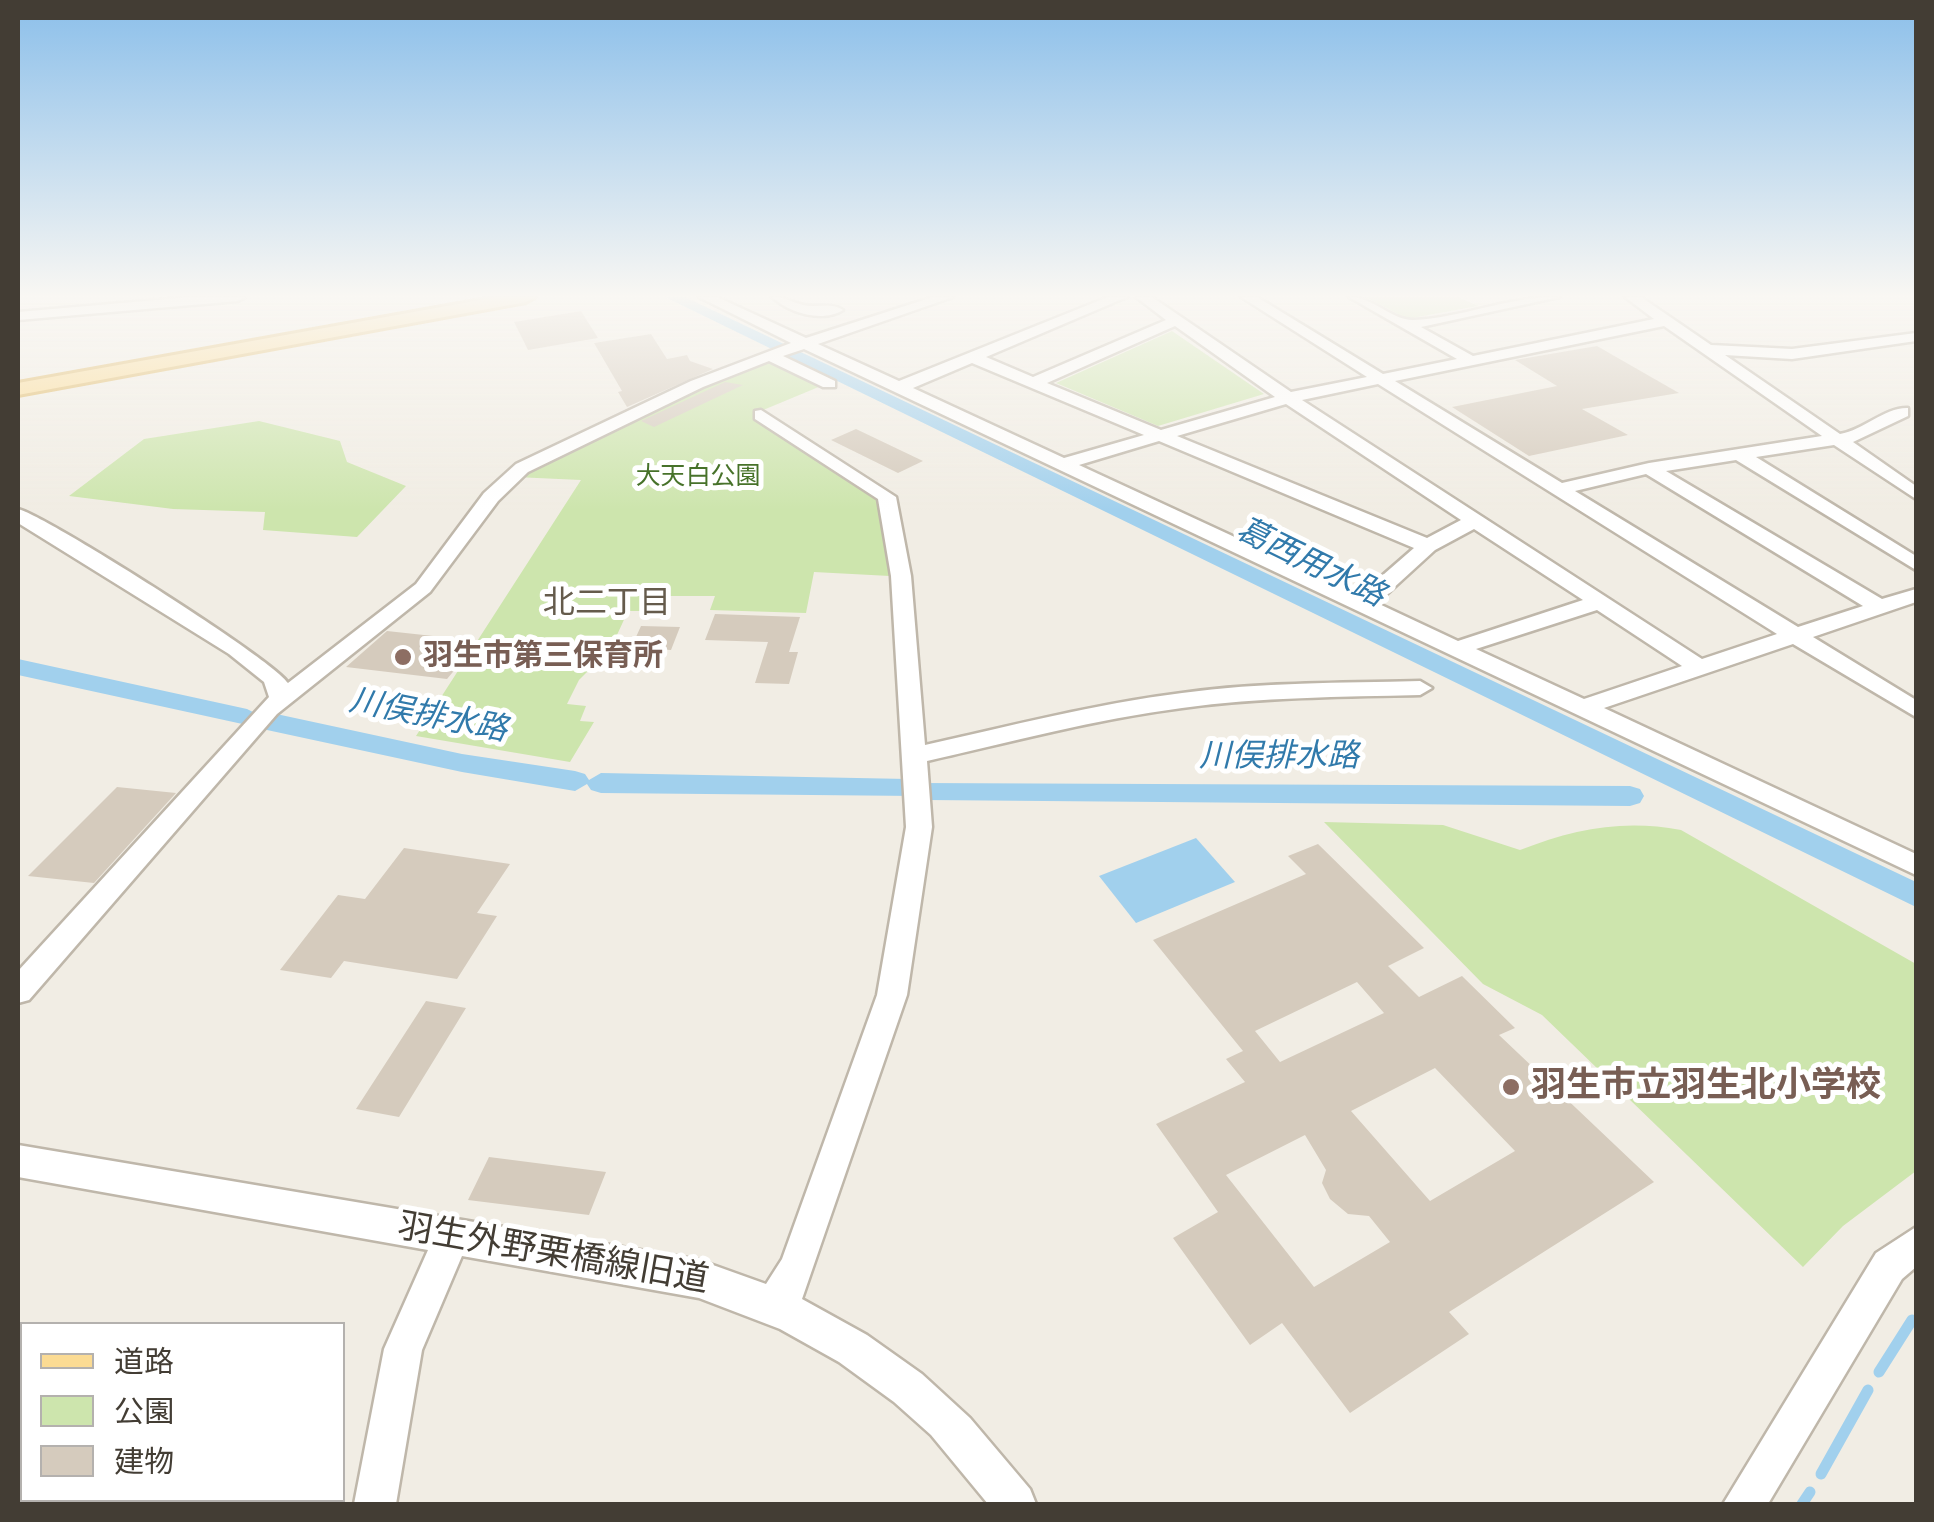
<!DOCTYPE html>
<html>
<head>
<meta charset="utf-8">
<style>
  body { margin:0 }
  #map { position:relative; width:1934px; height:1522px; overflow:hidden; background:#f1ede4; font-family:Poppins,"Noto Sans JP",sans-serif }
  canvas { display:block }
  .frame { position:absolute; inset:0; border:20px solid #433d34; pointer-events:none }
  .legend { position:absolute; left:20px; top:1322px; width:325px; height:180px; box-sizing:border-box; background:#fff; border:2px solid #b4b1ae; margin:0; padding:12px 18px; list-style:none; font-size:30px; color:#433d34 }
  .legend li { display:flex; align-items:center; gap:20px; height:50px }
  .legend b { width:50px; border:2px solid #b4b1ae }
</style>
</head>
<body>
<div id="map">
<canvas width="1934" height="1522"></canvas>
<div class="frame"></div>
<ul class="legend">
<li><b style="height:12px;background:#fbdb93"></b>道路</li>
<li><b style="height:28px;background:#cde5ad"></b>公園</li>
<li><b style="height:28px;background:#d5cbbd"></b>建物</li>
</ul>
</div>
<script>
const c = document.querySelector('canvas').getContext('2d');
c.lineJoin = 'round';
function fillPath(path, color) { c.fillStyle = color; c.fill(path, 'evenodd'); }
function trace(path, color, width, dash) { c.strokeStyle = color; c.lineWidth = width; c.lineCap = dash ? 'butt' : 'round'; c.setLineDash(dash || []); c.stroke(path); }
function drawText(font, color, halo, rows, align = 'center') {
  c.font = font + ' Poppins,"Noto Sans JP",sans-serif'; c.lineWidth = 10; c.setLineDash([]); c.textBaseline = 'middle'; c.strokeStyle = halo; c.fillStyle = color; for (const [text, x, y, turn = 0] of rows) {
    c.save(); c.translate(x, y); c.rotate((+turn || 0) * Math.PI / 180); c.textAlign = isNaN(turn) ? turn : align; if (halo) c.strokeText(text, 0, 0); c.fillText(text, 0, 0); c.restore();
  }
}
const green = new Path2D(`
  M1366,297H1458L1478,306L1407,319Z
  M1172,331L1264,394L1158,426L1056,383Z
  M772,360L821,386L756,413L882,499L890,576L814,572L806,613L710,610L715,596H658L649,611H628L611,648L579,680L567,704L586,706L580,721L594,722L570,762L416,736L581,480L515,477L699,387Z
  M259,421L340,441L347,462L406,486L357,537L263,530L265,512L173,509L69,496L144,439Z
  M1324,822L1443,825L1520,850C1574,829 1623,819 1681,830L1916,964V1171L1843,1226L1803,1267L1542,1015L1483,984Z`);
const water = new Path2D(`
  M1196,838L1235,882L1136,923L1099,876Z`);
const stream = new Path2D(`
  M1879,1372L1912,1320
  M1821,1474L1868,1390
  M1802,1504L1810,1492`);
const canal = new Path2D(`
  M665,297H685L1916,882V907Z
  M18,659L247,709L259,715L267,712L462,754L575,771L585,774L589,780L601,773L908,779L918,783L1630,786L1640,789L1644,796L1640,803L1630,806L927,800L917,796L601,793L591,790L587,784L575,791L462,772L267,730L255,723L247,725L18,675Z`);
const building = new Path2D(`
  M581,311L598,338L528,350L514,322Z
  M651,334L667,359L687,355L690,361L713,369L627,407L618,392L622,391L594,343Z
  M1597,346L1679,393L1582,409L1628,435L1529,456L1452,407L1557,386L1515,360Z
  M725,382L743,385L654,427L641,421Z
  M856,429L923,461L898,473L831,440Z
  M715,614L800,617L789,652H798L789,684L755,683L768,642L705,640Z
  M641,626L680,627L671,650L631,648Z
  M387,631L479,641L447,679L346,667Z
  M117,787L176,793L94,883L28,876Z
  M1318,844L1424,948L1388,966L1419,997L1462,976L1515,1028L1499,1035L1654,1182L1449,1312L1469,1334L1350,1413L1282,1323L1250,1345L1173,1238L1218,1212L1156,1124L1245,1082L1226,1059L1243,1051L1153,940L1306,874L1288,856ZM1357,982L1384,1013L1280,1062L1255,1031ZM1435,1068L1515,1151L1430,1201L1351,1111ZM1305,1135L1326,1170L1322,1183L1330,1199L1348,1214L1369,1216L1390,1242L1314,1287L1226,1175Z
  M404,848L510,864L477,913L497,916L457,979L344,961L331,978L280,970L338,895L365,899Z
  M426,1001L466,1008L399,1117L356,1109Z
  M489,1157L606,1172L589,1215L468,1200Z`);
const minor = new Path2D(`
  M191,297H245L238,301L18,320V312Z
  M699,297H717L806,338L933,297H953L818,344L899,381L1108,297H1127L986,357L1033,377L1166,320L1136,297H1152L1291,392L1367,377L1241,297H1257L1383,374L1457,359L1349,297C1373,297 1392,320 1413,320C1462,318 1509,296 1559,297L1421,327L1473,356L1654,319L1625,297H1641L1711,345L1792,349L1916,333V341L1792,359L1725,355L1840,434C1864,430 1885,407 1908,408V416L1853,442L1916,486V499L1834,445L1756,457L1916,556V570L1736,460L1666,471L1882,599L1916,589V602L1813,637L1916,700V717L1793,644L1604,708L1916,854V875L804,349L783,356L835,381V387H823L769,361L703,387L528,472L498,501L430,592L277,714L29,1000L18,1003V971L269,697L264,682L229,654L18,523V509C45,515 277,662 288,683L416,584L484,493L516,464L691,381L791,343ZM1175,326L1275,397L1161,430L1047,383ZM1664,326L1822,436L1649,463L1562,483L1395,381ZM972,363L1144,435L1064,458L913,388ZM1378,384L1777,634L1702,659L1302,400ZM1286,404L1461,520L1427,538L1177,436ZM1159,441L1414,548L1360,595L1079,465ZM1646,474L1863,606L1798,627L1575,491ZM1474,529L1583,600L1458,641L1377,603L1435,550ZM1597,610L1682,666L1584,699L1476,649Z
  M772,297C786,297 791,302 803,305C817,308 831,302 843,310C822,323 789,313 772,297Z
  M761,410L896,497L911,576L925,745C1010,726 1095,704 1182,693C1261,682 1341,683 1420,681L1432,688L1420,695C1341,697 1261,697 1182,708C1096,719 1011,742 927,761L932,827L907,995L802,1299L867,1335L922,1374L970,1418L1030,1489L1036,1504H988L931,1435L894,1402L839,1362L780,1329L699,1298L462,1256L422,1350L396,1504H354L384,1349L428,1250L18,1177V1145L699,1260L766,1284L782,1259L877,995L906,827L891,576L878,499L755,419V411Z
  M1916,1227V1267L1902,1279L1768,1504H1723L1876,1253Z
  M37,1500H81L79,1504H35Z
  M219,1500H263L265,1504H221Z`);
const major = new Path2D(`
  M497,297H535L526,302L18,395V383Z`);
const markers = [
  [403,657,10,"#8d6e63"],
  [1511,1087,10,"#8d6e63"]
];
const farParknames = [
  ["大天白公園",698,478]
];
const educationNames = [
  ["羽生市第三保育所",423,657]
];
const waterNames = [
  ["葛西用水路",1310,564,26],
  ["川俣排水路",428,717,11],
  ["川俣排水路",1279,758]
];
const neighbourhoodNames = [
  ["北二丁目",607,605]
];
const nearEducationnames = [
  ["羽生市立羽生北小学校",1531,1087]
];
const nearStreetnames = [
  ["羽生外野栗橋線旧道",553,1255,10]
];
fillPath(green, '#cde5ad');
fillPath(water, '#a1d0ed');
trace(stream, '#a1d0ed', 11);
fillPath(canal, '#a1d0ed');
fillPath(building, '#d5cbbd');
trace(minor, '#bfb7aa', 5);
trace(major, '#dfb864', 6);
fillPath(minor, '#fff');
fillPath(major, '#fbdb93');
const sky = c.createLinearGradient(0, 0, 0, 510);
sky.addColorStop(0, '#8bbfea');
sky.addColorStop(0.58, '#f9f7f3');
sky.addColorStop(1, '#f9f7f300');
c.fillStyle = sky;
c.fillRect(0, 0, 1934, 510);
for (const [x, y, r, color] of markers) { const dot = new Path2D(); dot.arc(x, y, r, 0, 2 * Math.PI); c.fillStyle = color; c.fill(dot); trace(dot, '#fff', 4); }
drawText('25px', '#47722a', '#fff', farParknames);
drawText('bold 30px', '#785e54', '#fff', educationNames, 'left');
drawText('italic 32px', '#317aab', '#fff', waterNames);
drawText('32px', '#655b4c', '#fff', neighbourhoodNames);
drawText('bold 35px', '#785e54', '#fff', nearEducationnames, 'left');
drawText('35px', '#433d34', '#fff', nearStreetnames);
</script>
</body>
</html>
